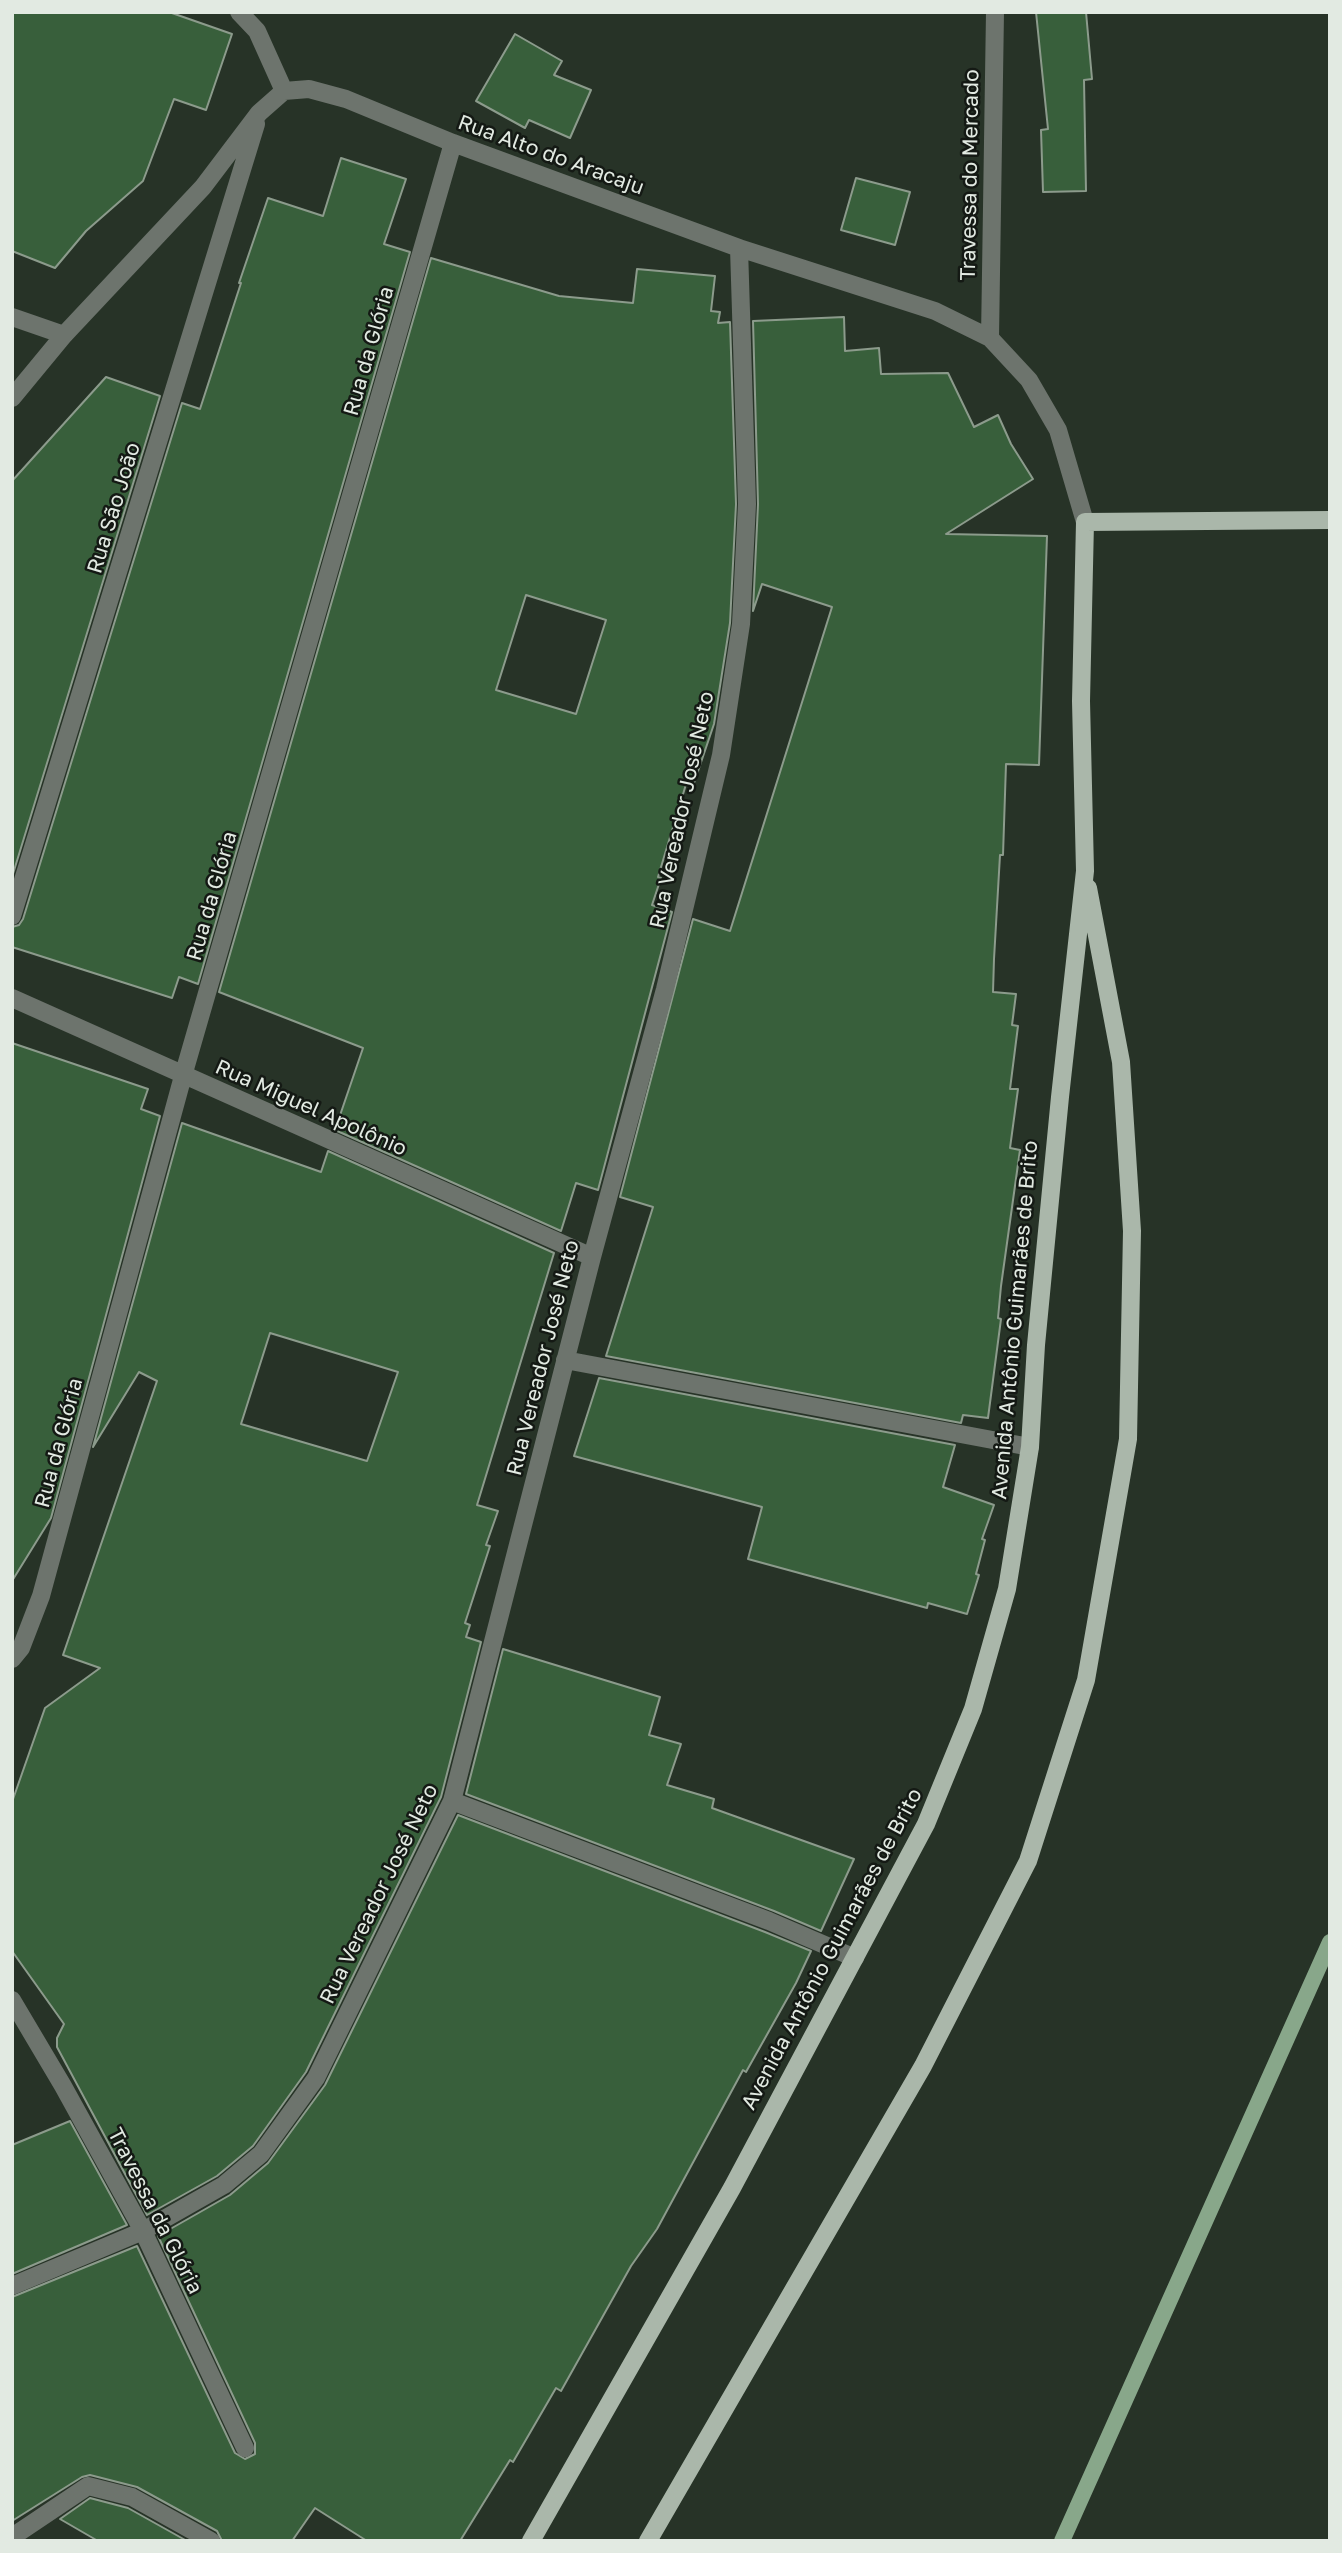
<!DOCTYPE html>
<html>
<head>
<meta charset="utf-8">
<style>
  body { margin:0 }
  #map { position:relative; width:1342px; height:2553px; overflow:hidden; background:#273327; font-family:"Golos Text",sans-serif }
  canvas { display:block }
  .frame { position:absolute; inset:0; border:14px solid #e2eae2; pointer-events:none }
</style>
</head>
<body>
<div id="map">
<canvas width="1342" height="2553"></canvas>
<div class="frame"></div>
</div>
<script>
const c = document.querySelector('canvas').getContext('2d');
c.lineJoin = 'round';
function trace(path, color, width, dash) { c.strokeStyle = color; c.lineWidth = width; c.lineCap = dash ? 'butt' : 'round'; c.setLineDash(dash || []); c.stroke(path); }
function fillPath(path, color) { c.fillStyle = color; c.fill(path, 'evenodd'); }
function drawText(font, color, halo, rows, align = 'center') {
  c.font = font + ' "Golos Text",sans-serif'; c.lineWidth = 5; c.setLineDash([]); c.textBaseline = 'middle'; c.strokeStyle = halo; c.fillStyle = color; for (const [text, x, y, turn = 0] of rows) {
    c.save(); c.translate(x, y); c.rotate((+turn || 0) * Math.PI / 180); c.textAlign = isNaN(turn) ? turn : align; if (halo) c.strokeText(text, 0, 0); c.fillText(text, 0, 0); c.restore();
  }
}
const stream = new Path2D(`
  M1062,2541L1330,1942`);
const building = new Path2D(`
  M12,12H169L232,34L206,110L174,99L143,181L86,231L55,268L12,251Z
  M1036,12H1086L1092,79L1084,80L1086,191L1043,192L1041,130L1048,129Z
  M515,34L562,61L554,75L591,90L570,138L529,120L525,128L476,101Z
  M341,158L406,179L384,244L410,252L198,984L179,977L172,998L12,947V927L19,925L23,919L182,403L200,409L241,283H239L268,198L323,216Z
  M856,178L910,192L895,245L841,230Z
  M431,258L559,296L633,303L637,269L715,276L711,311L720,312L718,323L730,322L736,504L730,623L714,724L694,783L687,781L658,877L661,878L652,905L672,912L598,1190L576,1183L561,1231L335,1130L363,1048L219,992ZM526,595L606,620L576,714L496,690Z
  M844,317L845,351L879,348L881,374L948,373L974,427L998,415L1011,444L1033,479L946,534L1047,536L1039,765L1006,764L1003,855H1000L994,959L993,992L1016,994L1012,1025L1018,1026L1010,1089H1018L1010,1148L1020,1150L1001,1286L998,1318L1001,1319L988,1418L963,1415L961,1423L606,1356L653,1207L620,1197L693,919L730,931L832,607L762,584L753,611L758,504L753,321Z
  M106,377L160,396L12,877V481Z
  M12,1043L148,1089L141,1109L160,1116L51,1518L12,1581Z
  M182,1123L321,1172L328,1151L554,1253L477,1505L498,1511L486,1545L490,1546L465,1623L470,1625L466,1637L481,1642L441,1797L306,2072L253,2146L217,2176L147,2215L57,2047V2038L64,2024L12,1951V1802L45,1708L100,1668L63,1655L157,1381L139,1372L93,1447ZM270,1333L398,1372L367,1461L241,1424Z
  M599,1378L955,1445L943,1487L994,1505L982,1539L985,1540L976,1574L979,1575L967,1614L928,1603L927,1608L748,1559L762,1507L574,1456Z
  M503,1649L660,1697L649,1735L681,1744L667,1785L714,1799L712,1808L854,1859L821,1931L774,1911L466,1794Z
  M458,1815L765,1932L811,1951L796,1983L746,2072L743,2070L657,2229L631,2266L561,2391L556,2388L513,2462L510,2460L460,2541H367L315,2508L292,2541H222L217,2531L137,2487L90,2475L82,2477L12,2521V2297L137,2246L235,2453L245,2459L255,2454V2443L158,2236L230,2195L268,2163L325,2085Z
  M70,2121L127,2225L12,2274V2145Z
  M90,2498L128,2508L187,2541H98L60,2519Z`);
const minor = new Path2D(`
  M239,12L257,31L284,91
  M12,317L64,335
  M990,338L995,12
  M12,398L64,335L203,187L259,113L284,91L309,89L346,99L453,143L739,248L935,311L990,338L1029,380L1058,430L1085,522
  M12,916L256,124
  M12,998L592,1257
  M565,1360L1030,1447
  M12,1659L21,1648L41,1596L183,1076L453,143
  M452,1801L769,1921L855,1958
  M12,2000L63,2086L143,2231L245,2448
  M12,2286L143,2231L224,2185L261,2154L316,2078L452,1801L592,1257L665,989L721,755L741,624L747,504L739,248
  M12,2537L88,2486L132,2497L211,2541`);
const major = new Path2D(`
  M531,2541L732,2188L926,1824L973,1709L1007,1589L1030,1447L1036,1345L1060,1097L1085,871L1081,701L1085,522L1330,520
  M648,2541L923,2066L1028,1861L1086,1680L1128,1439L1132,1231L1121,1062L1088,888`);
const streetNames = [
  ["Rua Alto do Aracaju",551,155,20],
  ["Travessa do Mercado",970,175,-89],
  ["Rua da Glória",369,351,-74],
  ["Rua São João",114,508,-73],
  ["Rua Vereador José Neto",682,810,-78],
  ["Rua da Glória",212,896,-74],
  ["Rua Miguel Apolônio",311,1108,24],
  ["Avenida Antônio Guimarães de Brito",1015,1320,-85],
  ["Rua Vereador José Neto",543,1358,-76],
  ["Rua da Glória",59,1443,-75],
  ["Rua Vereador José Neto",379,1894,-64],
  ["Avenida Antônio Guimarães de Brito",832,1949,-62],
  ["Travessa da Glória",155,2211,63]
];
trace(stream, '#88a78a', 16);
fillPath(building, '#385f3b');
trace(building, '#8c9b8c', 2);
trace(minor, '#6d746d', 18);
trace(major, '#aab7aa', 18);
drawText('21px', '#e2eae2', '#141914', streetNames);
</script>
</body>
</html>
